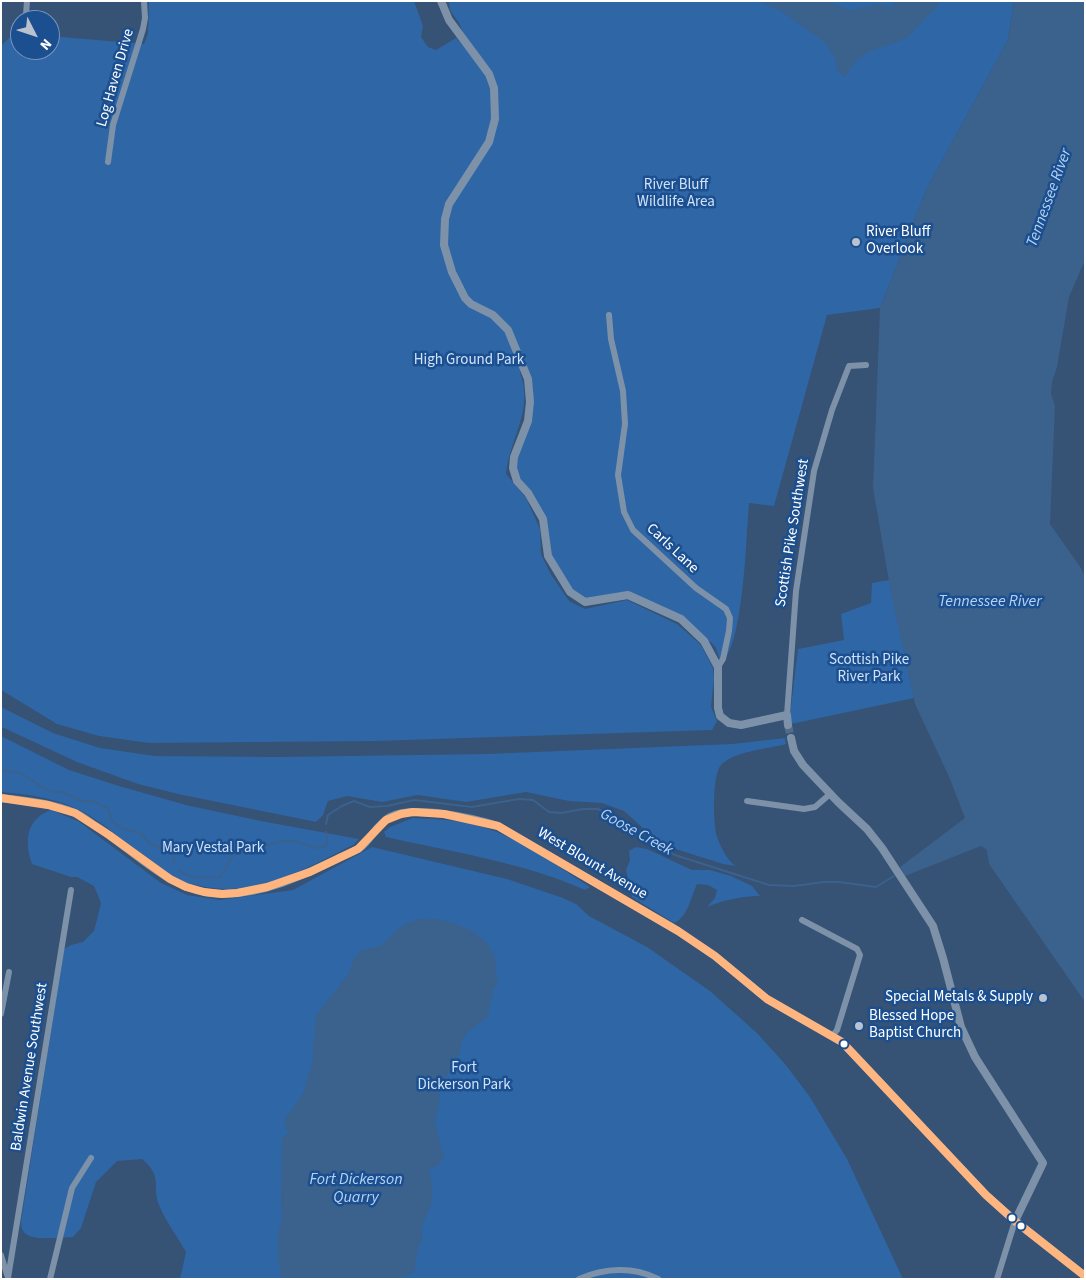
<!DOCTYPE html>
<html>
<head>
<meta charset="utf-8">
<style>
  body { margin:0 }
  #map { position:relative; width:1086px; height:1280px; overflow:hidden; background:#365274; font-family:"Source Sans 3",sans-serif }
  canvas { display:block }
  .frame { position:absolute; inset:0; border:2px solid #fff; pointer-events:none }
  .north { position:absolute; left:10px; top:10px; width:50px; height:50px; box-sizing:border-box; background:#1b4f8f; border:1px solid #7695bc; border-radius:50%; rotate:131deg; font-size:14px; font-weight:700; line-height:20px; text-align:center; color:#fff }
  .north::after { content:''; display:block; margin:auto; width:18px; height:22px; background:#b9c2ce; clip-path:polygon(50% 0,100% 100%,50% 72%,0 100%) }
</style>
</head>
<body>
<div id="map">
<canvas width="1086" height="1280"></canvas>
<div class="frame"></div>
<div class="north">N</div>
</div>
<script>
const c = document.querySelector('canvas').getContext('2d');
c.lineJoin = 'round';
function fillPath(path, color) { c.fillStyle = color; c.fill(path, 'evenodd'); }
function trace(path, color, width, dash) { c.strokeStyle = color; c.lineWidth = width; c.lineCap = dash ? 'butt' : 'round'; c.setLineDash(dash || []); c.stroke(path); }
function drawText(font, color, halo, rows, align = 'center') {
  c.font = font + ' "Source Sans 3",sans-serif'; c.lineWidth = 5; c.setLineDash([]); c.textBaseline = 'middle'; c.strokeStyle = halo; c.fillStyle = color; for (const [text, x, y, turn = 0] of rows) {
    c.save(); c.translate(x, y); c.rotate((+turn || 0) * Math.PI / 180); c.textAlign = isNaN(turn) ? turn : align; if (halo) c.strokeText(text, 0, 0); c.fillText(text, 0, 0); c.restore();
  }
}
const green = new Path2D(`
  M149,1H414L423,26L421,37L428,47L436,50L456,38L466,49L469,46L459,23L450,10L449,1H1014L1008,40L927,188L880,308L827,315L774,506L749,503C746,538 744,638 723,662L720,661L716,648L711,642L704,641L687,626L628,595L585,602L575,597L548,556L543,519L513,468L530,402L523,368L520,372C534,412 510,436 506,474L526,498L540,529L541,554L550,573L569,601L585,609L627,600L677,624L701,645L713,668L714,678L711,707L717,721L712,730L375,741L149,743L99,736L57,724L1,690V46L14,33L20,34V50H50V36L144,44L148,34Z
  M889,580L914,698L791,724L790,715L798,649L844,640L841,614L871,603L872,583Z
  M1,707L53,733L100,748L155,756L278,757L486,754L732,744L785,738L786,744C768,749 734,751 721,765C712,775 713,825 717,837C721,847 727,861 736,866L723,864L666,846L651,835L624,811L602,803L569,801L526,792L466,802L418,795L382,802L347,796L328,801L323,815L316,822L178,794L138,784L77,762L4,728L1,727Z
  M1,736L69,770L119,786L186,805L261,821L359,839L353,845C315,864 273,888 229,889C208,889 182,884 164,872C136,854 114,829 85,813C60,799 30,794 1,792Z
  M51,810L78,821L161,883L187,895L220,900L293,890L372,847L507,879L563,898L576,904L589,916L647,947L710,991L757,1033L785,1064L810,1097L847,1159L903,1279H180L186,1252C177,1236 166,1222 159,1205C151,1185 164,1178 142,1159L117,1161L96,1182L81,1228L73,1237C60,1237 27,1243 22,1229C20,1223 22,1215 23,1209L64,949L71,945L83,942L94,931L101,903L94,886L77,877H71L32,864C24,841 26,819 51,810Z
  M413,818C437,819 460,820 482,827C519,837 557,866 590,887L585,890C522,862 452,852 386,837L384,832L390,827Z
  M636,847L647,849L692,870H710L731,876L752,886L760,896C742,896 724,900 707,907L715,898L717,890L708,885L697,884C691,897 688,917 674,923L632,897L626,870L630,860L629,851Z`);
const water = new Path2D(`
  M759,1H826L849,10L880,4L890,8L896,1H938L939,4L907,38L868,52L855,62L845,77L837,70L835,58L825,42L781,11Z
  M1014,1H1085V260L1069,297L1057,367L1052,382L1051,394L1055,406L1050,524L1081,568L1085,577V1002L989,864L987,850L981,846L905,876L900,867L965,818L950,779L915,704L891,593L873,488L880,308L927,188L1008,40Z
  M425,918C447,920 469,926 485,941C490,944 490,950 494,954L496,965L495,973L498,981L497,985L493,988C493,999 488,1007 488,1017C470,1032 461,1029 460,1055H457L450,1071L441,1083L438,1090L440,1095L435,1124L444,1157L438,1165L431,1168L429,1172C432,1183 434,1193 431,1204C428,1215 418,1227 423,1238C417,1246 416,1260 415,1270L410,1274L397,1279H282C277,1257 275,1237 283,1216L281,1209L282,1138L288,1132V1129L284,1128L286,1118L305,1091L306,1082L312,1064L316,1015L339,986C341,980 346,980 348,975C352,966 353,957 361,951C368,946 375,950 383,944C386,942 388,939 391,936C401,925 410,921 425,918Z`);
const stream = new Path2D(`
  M1,770L21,773L40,786L51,791L65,793L84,802L92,801L108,808L112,821L121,828L141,833L149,843L170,852L174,858V864
  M326,824L328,815L342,806L354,801L370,807L387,806L414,800L472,807L519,799L533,800L549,812L561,813L583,809H598L608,814L627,830L675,855L769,885L794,886L824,882H839L876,887L894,876
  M179,870C190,881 204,875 218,878C226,872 226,863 233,856C238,852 248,852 255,850C268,846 279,839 292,841C305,842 313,851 325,846L327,841L326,832`);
const tertiaryTunnel = new Path2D(`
  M788,725L791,738`);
const minor = new Path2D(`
  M26,15L27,1
  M108,162L113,125L143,29L145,18L144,1
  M609,315L611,339L623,391L625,424L618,475L624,512L633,530L696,588L726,609L730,618L729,631L723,659L718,667
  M787,715L796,591L814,471L832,410L849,366L866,365
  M747,801L804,809L815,807L830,794
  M802,920L857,949L860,955L837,1030L833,1035
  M1,1014L9,972
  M1,1255L7,1275
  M8,1278L71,890
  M50,1279L72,1188L91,1158
  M579,1279C604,1268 633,1266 658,1279
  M997,1279L1015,1221`);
const tertiary = new Path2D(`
  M441,1L449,20L489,74L494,88L495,119L489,142L449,204L445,219L444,245L452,272L465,298L471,304L493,315L508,330L528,379L530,402L528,421L514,457L513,468L517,481L528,493L543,519L548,556L570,592L585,602L628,595L681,619L704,641L718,667V708L720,716L729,723L741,725L787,715L788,725
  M791,738L794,751L803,765L838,802L867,829L882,848L933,926L943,958L961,1027L975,1057L1043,1163L1015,1221
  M1,798C27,801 51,803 75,813C82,816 88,821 94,825C135,850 171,894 222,894C263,894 302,876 337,859C344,855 354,852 361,847C371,838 378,824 390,817C414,805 473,818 498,826L678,931L715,956L767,999L842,1042L986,1195L1015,1221L1085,1276`);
const bus1 = new Path2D(`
  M1,798L48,805L75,813L109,835L170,879L186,887L204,892L222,894L237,893L267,887L310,872L358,849L386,820L401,814L413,812L444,814L498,826L678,931L715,956L767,999L842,1042L986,1195L1015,1221L1085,1276`);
const markers = [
  [856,242,5,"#b9c2ce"],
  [1043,998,5,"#b9c2ce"],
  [859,1026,5,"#b9c2ce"],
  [844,1044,4.5,"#fff"],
  [1012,1218,4.5,"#fff"],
  [1021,1226,4.5,"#fff"]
];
const streetNames = [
  ["Log Haven Drive",116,78,-74],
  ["Scottish Pike Southwest",793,533,-81],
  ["Carls Lane",672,549,43],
  ["West Blount Avenue",592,864,31],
  ["Baldwin Avenue Southwest",30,1067,-81]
];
const parkNames = [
  ["River Bluff",676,186],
  ["Wildlife Area",676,203],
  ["High Ground Park",469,361],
  ["Scottish Pike",869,661],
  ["River Park",869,678],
  ["Mary Vestal Park",213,849],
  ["Fort",464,1069],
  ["Dickerson Park",464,1086]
];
const poiNames = [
  ["River Bluff",866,233],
  ["Overlook",866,250],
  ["Special Metals & Supply",1033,998,"right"],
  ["Blessed Hope",869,1017],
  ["Baptist Church",869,1034]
];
const waterNames = [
  ["Tennessee River",1050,198,-70],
  ["Tennessee River",990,602],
  ["Goose Creek",636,833,29],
  ["Fort Dickerson",356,1180],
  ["Quarry",356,1198]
];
fillPath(green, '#2f66a5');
fillPath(water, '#3b618d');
trace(stream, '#3b618d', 2);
trace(tertiaryTunnel, '#546c89', 8, [8, 4]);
trace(minor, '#7d92a8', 6);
trace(tertiary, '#7d92a8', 8);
trace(bus1, '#ffb580', 8);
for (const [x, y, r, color] of markers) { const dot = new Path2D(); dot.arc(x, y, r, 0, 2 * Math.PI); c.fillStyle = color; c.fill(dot); trace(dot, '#1b4f8f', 2); }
drawText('15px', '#fff', '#1b4f8f', streetNames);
drawText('15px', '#cfe3fa', '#1b4f8f', parkNames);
drawText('15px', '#fff', '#1b4f8f', poiNames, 'left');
drawText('italic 16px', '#b5d3f5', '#1b4f8f', waterNames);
</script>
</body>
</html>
